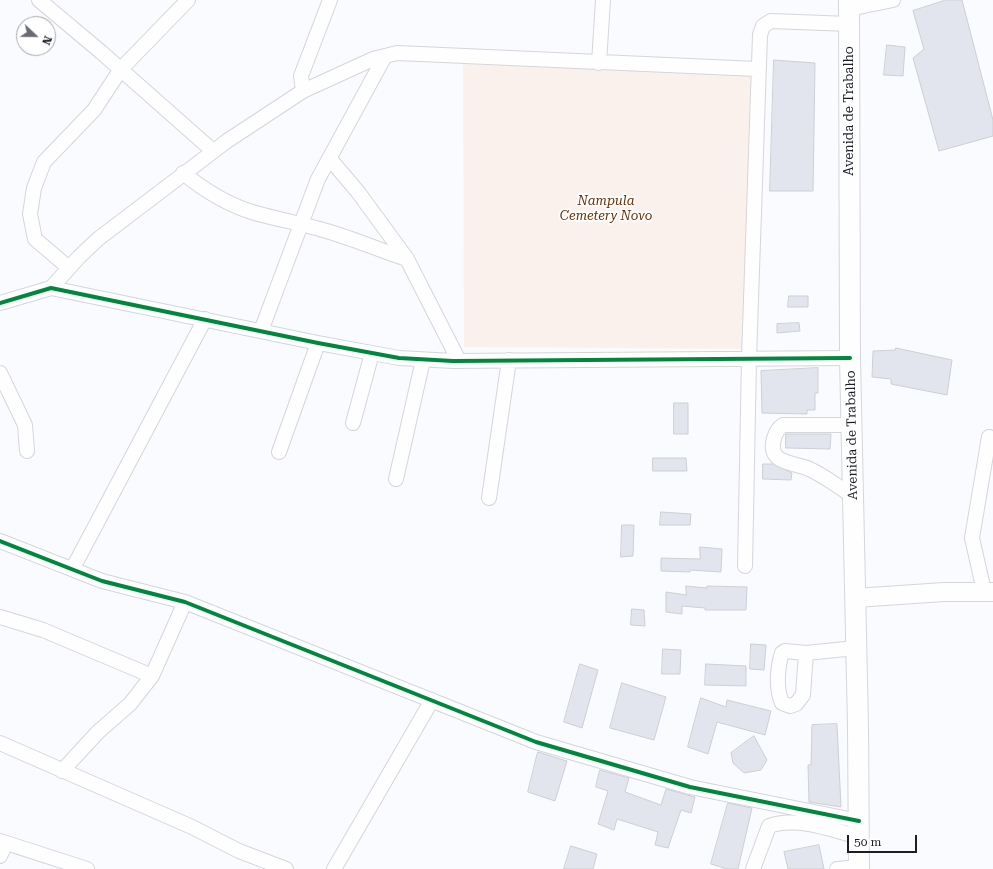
<!DOCTYPE html>
<html>
<head>
<meta charset="utf-8">
<style>
  body { margin:0 }
  #map { position:relative; width:993px; height:869px; overflow:hidden; background:#fafbfe; font-family:"Roboto Serif",serif }
  canvas { display:block }
  .north { position:absolute; left:16px; top:16px; width:40px; height:40px; box-sizing:border-box; background:#fff; border:1px solid #a4a5a9; border-radius:50%; rotate:112deg; font-size:11px; font-weight:700; line-height:16px; text-align:center; color:#1c1e27 }
  .north::after { content:''; display:block; margin:auto; width:14px; height:18px; background:#6a6b72; clip-path:polygon(50% 0,100% 100%,50% 72%,0 100%) }
  .scale { position:absolute; left:847px; top:835px; width:70px; height:18px; box-sizing:border-box; border:2px solid #1c1e27; border-top:0; padding-left:5px; font-size:12px; line-height:14px; white-space:nowrap; color:#1c1e27; -webkit-text-stroke:3px #fff; paint-order:stroke }
</style>
</head>
<body>
<div id="map">
<canvas width="993" height="869"></canvas>
<div class="north">N</div>
<div class="scale">50 m</div>
</div>
<script>
const c = document.querySelector('canvas').getContext('2d');
c.lineJoin = 'round';
function fillPath(path, color) { c.fillStyle = color; c.fill(path, 'evenodd'); }
function trace(path, color, width, dash) { c.strokeStyle = color; c.lineWidth = width; c.lineCap = dash ? 'butt' : 'round'; c.setLineDash(dash || []); c.stroke(path); }
function drawText(font, color, halo, rows, align = 'center') {
  c.font = font + ' "Roboto Serif",serif'; c.lineWidth = 3.5; c.setLineDash([]); c.textBaseline = 'middle'; c.strokeStyle = halo; c.fillStyle = color; for (const [text, x, y, turn = 0] of rows) {
    c.save(); c.translate(x, y); c.rotate((+turn || 0) * Math.PI / 180); c.textAlign = isNaN(turn) ? turn : align; if (halo) c.strokeText(text, 0, 0); c.fillText(text, 0, 0); c.restore();
  }
}
const green = new Path2D(`
  M463,64L751,75L753,349L464,347Z`);
const building = new Path2D(`
  M946,0H962L993,120V136L939,151L913,58L924,49L913,11Z
  M887,45L905,47L903,76L884,75Z
  M774,60L815,63L813,191H770Z
  M789,296H808V307H788Z
  M799,323L800,331L777,333V324Z
  M896,348L952,360L947,395L891,384V379L872,377L873,351L895,350Z
  M818,368V393H815V410H807V414L762,413L761,371Z
  M674,403H688V434H674Z
  M786,434H831L830,449L786,448Z
  M653,458H686L687,471H653Z
  M763,464H773L792,473L791,480L763,479Z
  M661,512L691,514L690,525H660Z
  M622,525H634L633,556L621,557Z
  M700,547L722,549L721,572L690,570V572L661,571V558L700,559Z
  M686,586L707,588V586L747,587L746,610H705V608L682,606V614L666,612V592L686,595Z
  M632,609L644,610L645,626L631,625Z
  M751,644L766,645L764,670L750,669Z
  M663,649L681,650L680,674H662Z
  M580,664L598,670L582,728L564,722Z
  M706,664L746,666V686L705,685Z
  M622,683L666,697L654,740L610,728Z
  M701,698L726,707L727,700L771,711L765,735L717,722L708,754L688,747Z
  M837,724L841,807L809,802L808,765H811L812,725Z
  M754,736L767,760L761,770L744,773L733,763L731,753Z
  M538,752L567,761L555,801L528,792Z
  M600,770L629,778L625,792L661,805L666,789L695,797L691,813L681,810L668,848L655,845L658,832L617,819L614,830L598,824L608,791L596,787Z
  M728,803L752,808L738,869H727L711,864Z
  M819,845L824,869H788L784,852Z
  M571,846L597,854L593,869H564Z`);
const minor = new Path2D(`
  M39,0L101,52L213,151
  M849,9L893,0
  M599,63L603,0
  M303,91L301,76L330,0
  M330,159L358,192L407,259
  M183,173C204,190 226,204 252,212C275,219 300,223 323,230C352,238 379,250 407,259L459,361
  M69,268L35,239L30,214L34,188L44,162L94,110L121,69L188,0
  M51,288L79,257L98,239L227,141L303,91L373,59L397,53L420,54L757,69
  M0,303L51,288L318,343L399,358L453,361L850,358
  M261,331L318,179L385,56
  M0,373L25,425L27,451
  M353,423L372,353
  M851,425H783C775,430 769,447 776,456C782,463 799,465 807,468C824,475 838,487 853,496
  M279,452L318,343
  M396,479L423,360
  M489,498L509,360
  M0,541L102,581L185,602L536,742L690,787L859,821
  M745,566L749,359L760,35L763,26L771,21L849,24
  M73,568L205,319
  M984,591L972,538L989,437
  M0,617L43,630L152,676
  M806,653L803,695L796,704L790,706L782,703C776,689 777,668 782,653L785,651L806,653L856,648
  M0,743L192,827L239,851L286,869
  M62,771L98,732L130,704L152,676L185,602
  M0,841L87,869
  M0,856L6,843
  M334,869L432,700
  M753,869L769,826C797,816 832,830 859,837
  M837,869L859,867`);
const major = new Path2D(`
  M855,598L944,592H993`);
const highway = new Path2D(`
  M849,0L850,358L858,726L859,869`);
const cycleway = new Path2D(`
  M0,303L51,288L318,343L399,358L453,361L850,358
  M0,541L102,581L185,602L536,742L690,787L859,821`);
const streetNames = [
  ["Avenida de Trabalho",849,111,-90],
  ["Avenida de Trabalho",852,435,-91]
];
const parkNames = [
  ["Nampula",606,201],
  ["Cemetery Novo",606,216]
];
fillPath(green, '#fbf1ec');
fillPath(building, '#e3e5ee');
trace(building, '#cdcfd5', 1);
trace(minor, '#d4d6db', 16);
trace(major, '#d4d6db', 20);
trace(highway, '#d4d6db', 22);
trace(minor, '#fefeff', 14);
trace(major, '#fefeff', 18);
trace(highway, '#fefeff', 20);
trace(cycleway, '#00873e', 4);
drawText('13px', '#1c1e27', '#fff', streetNames);
drawText('italic 13px', '#692f04', '#fff', parkNames);
</script>
</body>
</html>
